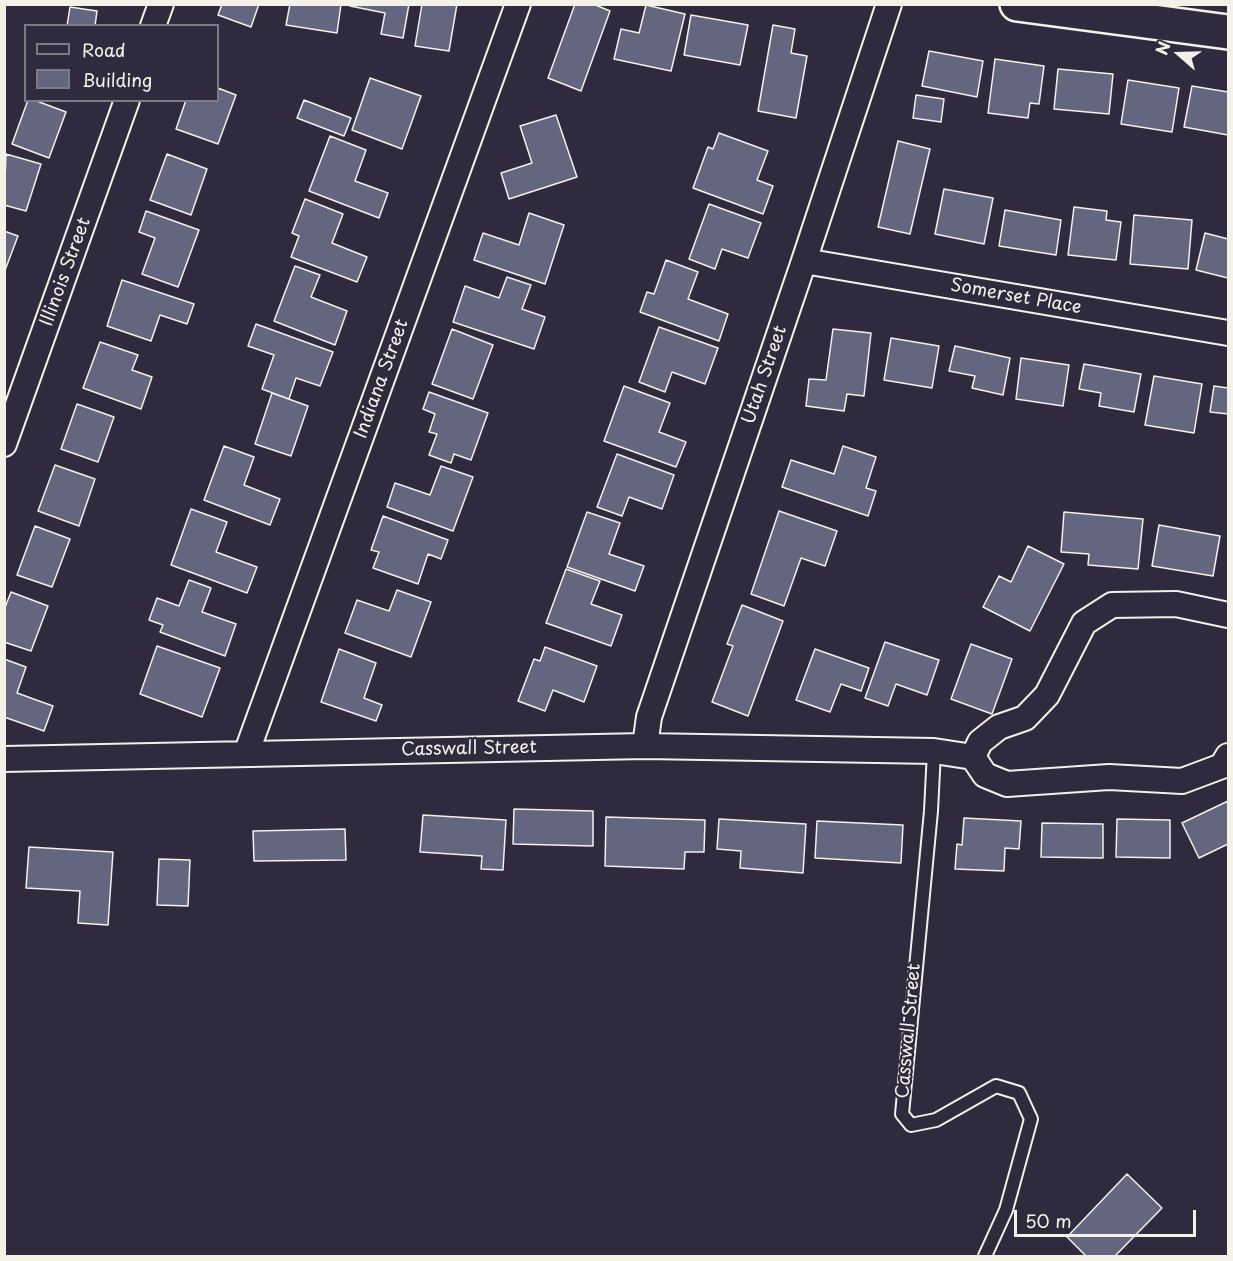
<!DOCTYPE html>
<html>
<head>
<meta charset="utf-8">
<style>
  body { margin:0 }
  #map { position:relative; width:1233px; height:1261px; overflow:hidden; background:#2f2a3d; font-family:"Playpen Sans",sans-serif }
  canvas { display:block }
  .frame { position:absolute; inset:0; border:6px solid #f4f1e8; pointer-events:none }
  .legend { position:absolute; left:24px; top:24px; width:195px; height:78px; box-sizing:border-box; background:#2f2a3d; border:2px solid #7e7a81; margin:0; padding:8px 10px; list-style:none; font-size:18px; color:#f4f1e8 }
  .legend li { display:flex; align-items:center; gap:12px; height:30px }
  .legend b { width:30px; border:2px solid #7e7a81 }
  .north { position:absolute; left:1149px; top:24px; width:60px; height:60px; -webkit-text-stroke:4px #2f2a3d; paint-order:stroke; rotate:290deg; font-size:16px; font-weight:700; line-height:24px; text-align:center; color:#f4f1e8 }
  .north::after { content:''; display:block; margin:auto; width:21px; height:27px; background:#f4f1e8; clip-path:polygon(50% 0,100% 100%,50% 72%,0 100%) }
  .scale { position:absolute; left:1014px; top:1210px; width:182px; height:27px; box-sizing:border-box; border:3px solid #f4f1e8; border-top:0; padding-left:8px; font-size:18px; line-height:21px; white-space:nowrap; color:#f4f1e8; -webkit-text-stroke:4px #2f2a3d; paint-order:stroke }
</style>
</head>
<body>
<div id="map">
<canvas width="1233" height="1261"></canvas>
<div class="frame"></div>
<ul class="legend">
<li><b style="height:8px;background:#2f2a3d"></b>Road</li>
<li><b style="height:16px;background:#646680"></b>Building</li>
</ul>
<div class="north">N</div>
<div class="scale">50 m</div>
</div>
<script>
const c = document.querySelector('canvas').getContext('2d');
c.lineJoin = 'round';
function fillPath(path, color) { c.fillStyle = color; c.fill(path, 'evenodd'); }
function trace(path, color, width, dash) { c.strokeStyle = color; c.lineWidth = width; c.lineCap = dash ? 'butt' : 'round'; c.setLineDash(dash || []); c.stroke(path); }
function drawText(font, color, halo, rows, align = 'center') {
  c.font = font + ' "Playpen Sans",sans-serif'; c.lineWidth = 4.5; c.setLineDash([]); c.textBaseline = 'middle'; c.strokeStyle = halo; c.fillStyle = color; for (const [text, x, y, turn = 0] of rows) {
    c.save(); c.translate(x, y); c.rotate((+turn || 0) * Math.PI / 180); c.textAlign = isNaN(turn) ? turn : align; if (halo) c.strokeText(text, 0, 0); c.fillText(text, 0, 0); c.restore();
  }
}
const building = new Path2D(`
  M222,4H259L251,27L218,15Z
  M290,4H341L337,33L286,25Z
  M350,4H409L403,38L381,34L385,13L350,6Z
  M422,4H457L449,51L415,46Z
  M575,4H593L610,11L581,91L548,78Z
  M646,5L685,14L671,71L614,59L621,29L639,33Z
  M70,7L97,11L95,26H67Z
  M691,15L748,25L740,65L684,55Z
  M773,25L795,29L791,53L807,56L796,118L758,111Z
  M929,51L983,61L977,97L922,86Z
  M995,59L1044,66L1039,104L1030,103L1028,118L988,113Z
  M1058,69L1113,74L1109,114L1054,109Z
  M370,78L421,96L402,149L352,130Z
  M1128,80L1179,88L1172,132L1121,124Z
  M1192,86L1228,92V135L1184,127Z
  M218,88L236,95L218,144L176,129L186,100H218Z
  M916,95L944,99L941,122L913,118Z
  M28,100H34L66,112L49,158L12,144Z
  M304,100L351,118L344,136L297,118Z
  M556,115L577,177L509,199L501,173L532,163L520,126Z
  M719,133L768,151L757,180L773,186L763,214L693,188L708,147L713,149Z
  M330,136L366,150L355,181L388,193L379,218L309,191Z
  M898,141L930,149L910,234L878,227Z
  M6,154L41,164L26,211L4,205Z
  M167,154L207,169L191,215L150,200Z
  M944,189L993,198L984,244L935,234Z
  M305,199L343,214L332,243L367,257L357,282L291,257L299,236L292,233Z
  M709,204L761,223L748,258L722,249L715,269L689,259Z
  M1074,207L1107,211L1106,220L1121,222L1116,260L1068,255Z
  M1005,210L1061,220L1056,255L999,246Z
  M146,211L199,230L178,287L142,274L155,238L139,232Z
  M529,213L564,225L545,284L474,260L483,233L519,245Z
  M1134,215L1192,220L1188,269L1130,264Z
  M4,231L18,236L4,273Z
  M1205,233L1228,239V278L1196,270Z
  M666,260L698,272L688,299L728,314L719,341L640,312L647,292L654,294Z
  M295,266L320,275L311,297L347,311L335,345L274,321Z
  M507,277L531,285L522,309L545,317L534,349L453,322L465,286L499,298Z
  M122,280L194,304L187,324L160,315L151,341L107,326Z
  M256,324L333,352L320,386L296,378L289,399L262,389L274,355L248,346Z
  M659,327L718,348L705,384L672,372L665,392L639,382Z
  M452,329L493,345L473,399L432,384Z
  M833,329L871,333L864,396L847,394L844,411L806,406L809,379L826,380Z
  M891,338L939,346L932,388L884,380Z
  M100,342L138,355L132,370L152,377L141,409L83,388Z
  M955,346L1010,358L1003,395L972,388L975,376L949,371Z
  M1021,358L1069,365L1063,406L1016,399Z
  M1084,364L1141,374L1134,412L1099,406L1101,393L1079,389Z
  M1154,376L1202,384L1194,433L1145,425Z
  M624,386L670,403L659,432L686,442L676,467L604,441Z
  M1214,386L1228,388V414L1210,412Z
  M429,392L488,413L471,460L454,454L451,463L429,455L437,434L429,432L435,414L423,409Z
  M272,393L308,406L291,456L255,444Z
  M77,404L114,417L98,462L61,449Z
  M224,446L254,457L244,485L280,499L270,525L204,500Z
  M843,446L876,457L866,488L876,491L868,516L782,487L791,460L834,474Z
  M617,454L674,475L662,509L629,497L622,516L597,507Z
  M55,465L95,479L79,526L38,511Z
  M441,466L473,477L453,531L387,507L395,483L430,495Z
  M191,509L227,522L216,552L257,567L247,593L171,565Z
  M779,511L837,531L825,566L801,558L784,606L751,594Z
  M587,512L620,523L609,554L644,566L635,591L567,567Z
  M1064,512L1143,519L1138,569L1088,565L1089,554L1061,552Z
  M383,516L448,540L441,559L428,554L418,584L373,568L379,552L371,550Z
  M1159,525L1220,536L1213,576L1152,566Z
  M35,526L70,539L52,587L17,575Z
  M1028,546L1064,564L1030,631L983,607L999,576L1011,582Z
  M566,569L600,581L591,604L622,615L611,646L546,623Z
  M189,580L211,588L202,612L236,624L225,656L160,632L163,625L149,620L157,598L179,606Z
  M397,590L431,602L411,657L345,633L357,600L389,611Z
  M11,592L48,606L31,651L4,642V610Z
  M742,605L783,621L748,716L712,702L733,646L727,644Z
  M885,642L939,660L927,695L896,684L888,706L865,698Z
  M971,644L1012,659L992,714L951,699Z
  M157,646L220,668L202,717L140,694Z
  M545,647L597,666L584,702L553,690L545,711L518,701L534,659L540,661Z
  M339,649L376,663L364,698L382,705L376,721L321,702Z
  M815,649L869,668L861,691L841,684L830,712L796,700Z
  M4,659L26,667L17,693L53,706L44,731L4,717Z
  M1228,801V844L1199,858L1182,823Z
  M514,809L593,811V846L513,844Z
  M423,815L506,820L503,870L481,869L482,856L420,852Z
  M606,817L705,820L704,852H685L684,869L605,866Z
  M964,818L1021,821L1019,849L1005,848L1004,871L955,869L957,844L962,845Z
  M719,819L806,824L803,873L740,868L741,851L717,849Z
  M1117,819L1170,820V858L1116,857Z
  M817,821L903,825L901,863L815,858Z
  M1042,823L1103,824V858L1041,857Z
  M345,829L346,860L254,861L253,831Z
  M29,847L113,852L108,925L78,923L80,891L26,888Z
  M159,859L190,860L188,906L157,905Z
  M1127,1174L1162,1208L1115,1256H1086L1067,1237Z`);
const lane = new Path2D(`
  M934,751L931,811L902,1114L911,1125L936,1120L996,1086L1019,1093L1031,1119L1006,1210L985,1256`);
const street = new Path2D(`
  M153,26L161,4
  M804,261L1228,333
  M4,444L127,100
  M645,746L649,717L804,261L889,4
  M246,754L518,4
  M973,757L980,742L999,727L1025,718L1047,695L1084,623L1112,605L1176,604L1228,615
  M4,759L645,746L934,751L973,757L985,775L1007,784L1109,777L1182,781L1222,766L1228,756`);
const secondary = new Path2D(`
  M1017,4L1228,32`);
const streetNames = [
  ["Illinois Street",66,272,-70],
  ["Somerset Place",1016,297,10],
  ["Utah Street",765,375,-71],
  ["Indiana Street",382,379,-70],
  ["Casswall Street",469,749,-1],
  ["Casswall Street",909,1031,-85]
];
fillPath(building, '#646680');
trace(building, '#f4f1e8', 1.5);
trace(lane, '#f4f1e8', 16);
trace(street, '#f4f1e8', 28);
trace(secondary, '#f4f1e8', 38);
trace(lane, '#2f2a3d', 12);
trace(street, '#2f2a3d', 24);
trace(secondary, '#2f2a3d', 33);
drawText('18px', '#f4f1e8', '#2f2a3d', streetNames);
</script>
</body>
</html>
